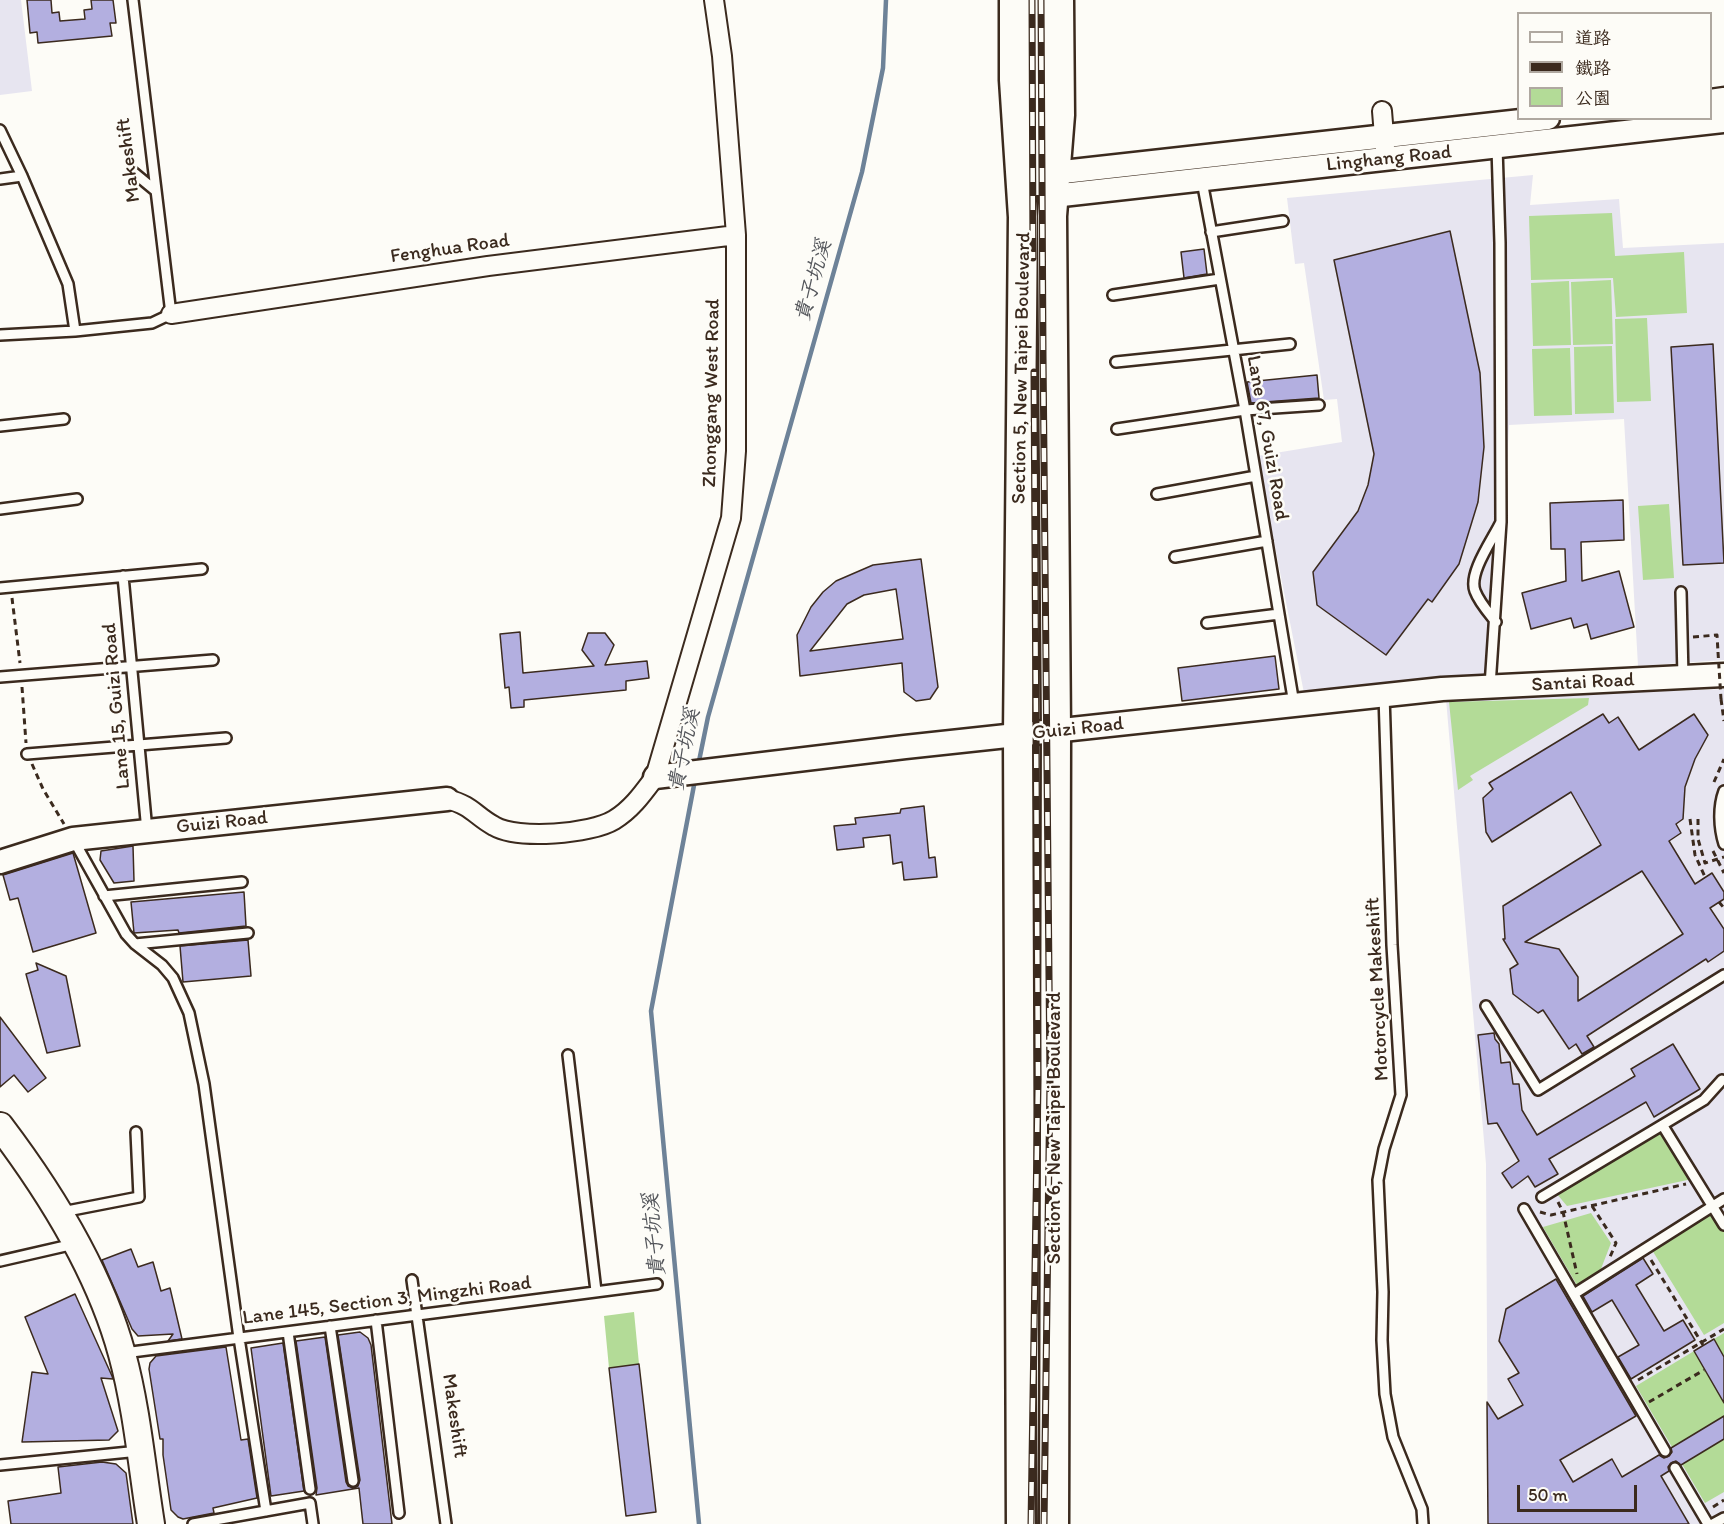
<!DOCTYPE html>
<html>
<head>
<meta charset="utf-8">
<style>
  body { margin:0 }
  #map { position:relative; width:1724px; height:1524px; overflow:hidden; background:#fdfcf7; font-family:Itim,"LXGW WenKai TC",sans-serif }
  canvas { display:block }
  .legend { position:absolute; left:1517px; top:12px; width:195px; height:108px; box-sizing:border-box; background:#fdfcf7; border:2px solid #afa8a0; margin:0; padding:8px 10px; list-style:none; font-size:18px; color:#3b2a1e }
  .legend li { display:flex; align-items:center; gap:12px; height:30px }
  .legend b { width:30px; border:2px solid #afa8a0 }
  .scale { position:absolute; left:1517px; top:1485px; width:120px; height:27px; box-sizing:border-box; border:3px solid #3b2a1e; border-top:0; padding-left:8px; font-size:18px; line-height:21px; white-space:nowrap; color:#3b2a1e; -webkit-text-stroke:4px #fdfcf7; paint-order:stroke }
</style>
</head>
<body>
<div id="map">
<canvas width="1724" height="1524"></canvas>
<ul class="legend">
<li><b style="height:8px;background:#fdfcf7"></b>道路</li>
<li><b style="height:8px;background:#3b2a1e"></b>鐵路</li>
<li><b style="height:16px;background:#b3db97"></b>公園</li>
</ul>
<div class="scale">50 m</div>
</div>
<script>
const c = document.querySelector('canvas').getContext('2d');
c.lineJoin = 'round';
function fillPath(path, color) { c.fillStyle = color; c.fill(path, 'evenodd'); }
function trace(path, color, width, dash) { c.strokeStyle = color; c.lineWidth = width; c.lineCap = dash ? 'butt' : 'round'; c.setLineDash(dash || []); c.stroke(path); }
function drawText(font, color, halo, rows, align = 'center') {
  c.font = font + ' Itim,"LXGW WenKai TC",sans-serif'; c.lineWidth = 5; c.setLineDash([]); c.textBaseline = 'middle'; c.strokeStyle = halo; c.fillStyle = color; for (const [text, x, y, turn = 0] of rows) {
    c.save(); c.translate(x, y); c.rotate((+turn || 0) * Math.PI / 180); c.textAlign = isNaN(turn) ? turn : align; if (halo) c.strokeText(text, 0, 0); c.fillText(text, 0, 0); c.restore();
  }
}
const built = new Path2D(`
  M0,0H21L32,91L0,95Z
  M1533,175L1530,205L1619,199L1623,248L1724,243V660L1638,666L1624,419L1509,425L1496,674L1304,693L1257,456L1342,442L1337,399L1324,400L1304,263L1295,264L1287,198Z
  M1724,689V1524H1488L1486,1164L1446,699Z`);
const green = new Path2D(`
  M1612,213L1615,256L1684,252L1687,313L1616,317L1613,278L1531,280L1529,216Z
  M1611,280L1613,344L1573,345L1571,282Z
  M1569,281L1571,345L1533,346L1531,283Z
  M1647,318L1651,401L1617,402L1615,319Z
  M1612,346L1614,413L1575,414L1574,347Z
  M1570,348L1572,415L1534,416L1532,349Z
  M1669,504L1674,578L1643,580L1638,506Z
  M1589,698L1588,705L1470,776L1473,780L1458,790L1449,702Z
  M1662,1131L1692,1179L1567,1206L1556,1193Z
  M1712,1212L1724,1231V1323L1704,1335L1652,1250Z
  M1591,1213L1611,1243L1599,1274L1578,1287L1543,1227Z
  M634,1312L639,1364L609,1368L604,1316Z
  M1724,1333V1492L1705,1503L1636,1386Z`);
const stream = new Path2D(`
  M698,766L708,717L862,172L883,68L886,0
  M695,780L651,1011L699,1524`);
const building = new Path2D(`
  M27,0H51L52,13L59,12L60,21L85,19L84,10L92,9L91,0H113L116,23H110L112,36L38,43L37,32L30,33Z
  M1450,231L1480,373L1484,447L1478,502L1459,564L1432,602L1428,599L1386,655L1317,605L1313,572L1358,511L1368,485L1374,454L1334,260Z
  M1204,249L1207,274L1184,278L1181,252Z
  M1713,344L1724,563L1683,565L1671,347Z
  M1317,375L1319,398L1251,403L1247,382Z
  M1623,500L1624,540L1581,542L1582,581L1619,571L1634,627L1591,639L1587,624L1574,628L1571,618L1531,629L1522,593L1566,581L1565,549H1551L1550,503Z
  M921,559L938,687L930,699L916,701L904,692L902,663L800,676L797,635L811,607L823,592L836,581L873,565ZM896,589L903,639L810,651L847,604L864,595Z
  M520,632L523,673L594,666L582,650L588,633H605L614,645L605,665L647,661L649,678L626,681V690L524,700V707L511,708L509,687L505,688L500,634Z
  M1275,656L1279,689L1182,701L1178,668Z
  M1603,714L1609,723L1618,717L1639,750L1694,714L1708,735L1695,759L1685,787L1683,819L1676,824L1681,833L1669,841L1695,884L1712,873L1724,892V899L1710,908L1724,929V951L1708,962L1706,959L1587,1036L1594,1047L1582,1054L1576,1044L1569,1049L1543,1010L1538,1013L1513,994L1510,969L1518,964L1503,939H1505L1503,906L1601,845L1571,792L1492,842L1486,832L1483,798L1493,789L1489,783ZM1642,871L1683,934L1578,1001V977L1559,949L1525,942Z
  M924,806L929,858L935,857L937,877L904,880L902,862L893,864L890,835L863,838L864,847L837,850L834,826L856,824L855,818L900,813L901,809Z
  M133,846L134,881L114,883L100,860L101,851Z
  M73,853L96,933L33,952L18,898L10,900L3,875Z
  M244,892L246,926L179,933L178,930L134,933L131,902Z
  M248,940L251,976L183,982L180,946Z
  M36,963L66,976L80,1046L47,1053L26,974L38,970Z
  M0,1017L46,1078L28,1092L14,1075L0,1087Z
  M1494,1033L1495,1039L1499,1044L1501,1063L1510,1062L1513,1084H1519L1522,1110L1537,1135L1635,1076L1631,1069L1673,1044L1700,1089L1654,1117L1646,1102L1549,1159L1558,1174L1535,1187L1528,1176L1512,1188L1502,1173L1519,1161L1497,1123L1488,1124L1478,1035Z
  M131,1249L138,1267L153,1262L161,1291L170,1288L182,1339L168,1341L173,1334L138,1336L132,1329L102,1260Z
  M1643,1258L1653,1274L1636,1285L1664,1331L1683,1320L1695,1340L1631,1379L1618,1357L1639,1345L1612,1300L1592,1312L1583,1296Z
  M1556,1279L1636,1416L1560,1460L1573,1482L1612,1459L1622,1477L1659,1455L1664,1458L1669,1456L1672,1452L1671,1448L1724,1416V1439L1681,1465L1676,1461L1671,1463L1668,1467L1669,1471L1661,1476L1689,1524H1488L1487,1402L1498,1419L1523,1405L1508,1379L1519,1373L1499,1341L1506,1309Z
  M75,1294L112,1376L113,1379L101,1378L118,1431L109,1440L22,1442L32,1372L48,1374L25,1317Z
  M360,1332L368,1338L371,1345L392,1524H363L359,1488L316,1495L317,1488L296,1341L325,1337L346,1482L348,1486L353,1488L358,1486L360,1480L338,1335Z
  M1714,1339L1724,1357V1403L1694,1351Z
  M283,1343L304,1491L271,1496L251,1348Z
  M226,1347L241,1440L248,1439L257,1498L213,1508L214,1513L183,1519L178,1517L171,1510L163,1455V1439H160L149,1369L150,1363L156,1356Z
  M639,1364L656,1512L626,1516L609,1368Z
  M102,1462L116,1464L126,1473L133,1524H11L8,1501L61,1493L58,1467Z`);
const path = new Path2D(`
  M12,598L20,663
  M1693,637L1717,635L1718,652
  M22,687L26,743
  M1721,699L1724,721
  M32,764L43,789L64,824
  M1714,782L1724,759
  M1690,819L1695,855L1705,877
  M1698,819V839L1705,863L1724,857
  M1713,851L1724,873
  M1719,902L1724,908
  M1558,1202L1563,1212L1577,1274
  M1592,1206L1616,1243L1610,1257
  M1540,1212L1551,1215L1686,1184
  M1651,1260L1703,1345
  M1638,1380L1724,1329
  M1649,1402L1704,1370
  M1713,1507L1724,1500`);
const service = new Path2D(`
  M0,130L22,176L68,284L75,331
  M1497,147L1500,243L1501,522
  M133,172L156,191
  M0,179L22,176
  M1202,181L1245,410L1294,704
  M1211,232L1283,221
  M1113,295L1220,279
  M0,335L75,331L152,323L171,314L133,0
  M1116,362L1290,344
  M0,426L64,419
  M1117,429L1245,410L1319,405
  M1157,494L1256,476
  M0,509L77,499
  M1175,557L1267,541
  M123,576L147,831
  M0,588L202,569
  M1681,592L1683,677
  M1207,623L1279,614
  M0,677L213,660
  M1490,686L1501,522C1493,539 1468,573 1475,591C1479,602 1488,612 1496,622
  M1384,695L1392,945L1401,1095L1384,1149L1378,1180L1383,1292L1382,1340L1385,1394L1393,1437L1422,1509L1423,1524
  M27,754L226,738
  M1724,791C1718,807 1719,828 1724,844
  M73,839L126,934L135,944L162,965L173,978L189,1013L204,1084L239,1338L266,1511
  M104,896L242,882
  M135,944L248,933
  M1486,1006L1538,1090L1724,975
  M568,1055L596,1291
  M1663,1126L1724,1225
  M1542,1197L1704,1100L1722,1080
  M1524,1209L1665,1451
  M62,1212L139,1197L136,1132
  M0,1261L74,1244
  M412,1280L446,1524
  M1574,1294L1724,1199
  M376,1320L399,1513
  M330,1326L353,1481
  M288,1332L310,1489
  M124,1353L657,1284
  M0,1465L139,1451
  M1675,1468L1708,1524
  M193,1524L310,1503L313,1524
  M1713,1524L1724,1518`);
const minor = new Path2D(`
  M1382,111L1385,148
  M171,314L488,266L736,235
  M447,799C473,806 474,815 494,826C518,840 591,834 614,820C632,809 643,793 655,777L731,518L736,451V235L722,56L714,0`);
const tertiary = new Path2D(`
  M1710,101L1724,99
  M1054,173L1548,118
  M1053,196L1724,121
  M655,777L905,747L1442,689L1724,675
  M0,862L73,839L447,799`);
const secondary = new Path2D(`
  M0,1126C50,1192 100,1273 122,1354C137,1409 142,1468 151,1524`);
const primary = new Path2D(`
  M1014,0V80L1023,217L1018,735L1021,1524
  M1037,0L1038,181
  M1054,1524L1056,732L1052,216L1060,115L1059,0`);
const rail = new Path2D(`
  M1032,0L1033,258
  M1041,0L1043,355L1050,1079L1044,1524
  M1031,1524L1038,1079L1034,372`);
const pathBridge = new Path2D(`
  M1718,652L1721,699`);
const streetNames = [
  ["Linghang Road",1389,159,-6],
  ["Makeshift",129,160,-97],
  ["Fenghua Road",450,249,-8],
  ["Section 5, New Taipei Boulevard",1022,368,-89],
  ["Zhonggang West Road",712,393,-89],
  ["Lane 67, Guizi Road",1267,438,80],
  ["Santai Road",1583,683,-3],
  ["Lane 15, Guizi Road",117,706,-95],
  ["Guizi Road",1078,729,-6],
  ["Guizi Road",222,823,-6],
  ["Motorcycle Makeshift",1378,989,-93],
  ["Section 6, New Taipei Boulevard",1055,1128,-90],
  ["Lane 145, Section 3, Mingzhi Road",387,1301,-7],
  ["Makeshift",454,1416,82]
];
const waterNames = [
  ["貴子坑溪",814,281,-74],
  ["貴子坑溪",685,750,-78],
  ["貴子坑溪",655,1235,-95]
];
fillPath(built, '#e7e5f0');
fillPath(green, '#b3db97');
trace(stream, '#6d8298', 4.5);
fillPath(building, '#b3afe0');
trace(building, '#3b2a1e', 1.5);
trace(service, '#3b2a1e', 14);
trace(minor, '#3b2a1e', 22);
trace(tertiary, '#3b2a1e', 27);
trace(secondary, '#3b2a1e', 30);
trace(primary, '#3b2a1e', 33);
trace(path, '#3b2a1e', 3, [6, 4.5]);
trace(service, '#fdfcf7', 9);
trace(minor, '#fdfcf7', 18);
trace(tertiary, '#fdfcf7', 22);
trace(secondary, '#fdfcf7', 26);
trace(primary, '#fdfcf7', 28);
trace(rail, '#3b2a1e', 7);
trace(rail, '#fdfcf7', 4.5, [14]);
trace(pathBridge, '#3b2a1e', 3, [6, 4.5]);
drawText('20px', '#3b2a1e', '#fdfcf7', streetNames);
drawText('italic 21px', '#54565b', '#fdfcf7', waterNames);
</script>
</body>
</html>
